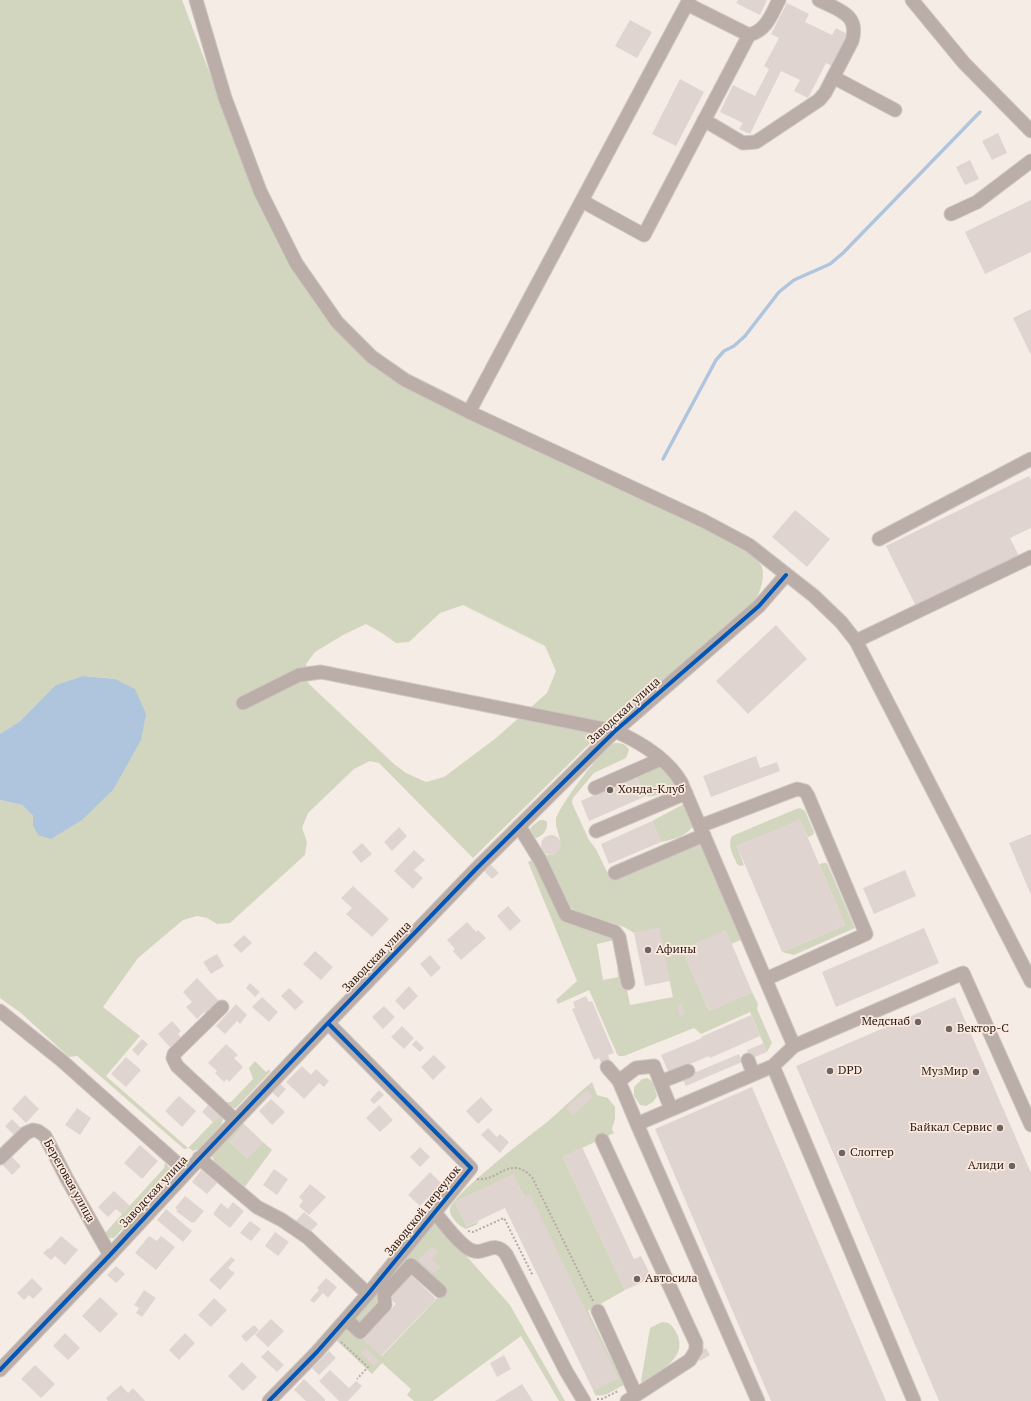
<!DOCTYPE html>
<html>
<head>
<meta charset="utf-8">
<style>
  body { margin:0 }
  canvas { display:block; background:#f6ece6 }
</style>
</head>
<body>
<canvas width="1031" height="1401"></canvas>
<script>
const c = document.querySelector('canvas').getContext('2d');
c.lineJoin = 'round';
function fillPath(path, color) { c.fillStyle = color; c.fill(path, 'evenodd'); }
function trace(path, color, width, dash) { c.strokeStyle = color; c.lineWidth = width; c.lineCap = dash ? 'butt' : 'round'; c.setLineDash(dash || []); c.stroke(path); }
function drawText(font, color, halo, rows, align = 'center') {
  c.font = font + ' "PT Serif",serif'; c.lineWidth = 3.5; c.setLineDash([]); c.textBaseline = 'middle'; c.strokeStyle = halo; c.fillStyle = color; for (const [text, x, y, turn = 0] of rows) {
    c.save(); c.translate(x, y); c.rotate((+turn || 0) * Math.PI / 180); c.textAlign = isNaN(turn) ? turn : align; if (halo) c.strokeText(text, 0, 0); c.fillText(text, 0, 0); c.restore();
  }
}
const green = new Path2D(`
  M0,0H182L255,193L368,361L702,526C715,534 757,554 762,567C765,577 761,591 755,600C752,605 745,610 740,615L584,749L473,858L379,763L370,761L354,769L308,813L302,828L307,842L305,855L230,923L217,924L207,918L197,916L183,920L138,958L103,1007L140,1036L106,1076L188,1148L220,1115L223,1120L221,1125L199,1149L193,1151L189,1148L184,1149L77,1056L69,1057L21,1013L0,998V800L22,805L33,816V825L115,679L83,676L57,685L20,721L0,734ZM463,605L545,646L556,671L547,693L496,738L444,777L426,782L406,773L394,764L308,683L306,664L315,652L343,635L366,624L382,633L396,643L409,642L440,613Z
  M615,743C621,743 627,744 629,750L626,758L594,773L573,798L572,803L589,840L596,849L609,876L614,879L695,845H700L702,849L741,940L731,944L682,949L709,1011L752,992L758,1004L757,1009L772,1043L767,1052L750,1012L701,1034L694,1028L624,1056H619L617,1054L589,990L558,1004L556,1000L577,981L528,862L532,860L535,862L564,918L612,935L615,940L597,944L603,980L618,977L617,969H623L630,1005L673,997L658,928L634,933L624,927L580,913L571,908L548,870L541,854L544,852L547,855H553C569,847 554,832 556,819C559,806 603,747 615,743Z
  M661,767L673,775L676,786C667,794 656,796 644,797L636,776L657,768Z
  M682,805L686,806L694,825C686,837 674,839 661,842L652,821Z
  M800,808L805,811L814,832L813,835L808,837L800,820L737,846L744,865L740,866L737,864C733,855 727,846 732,836L796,809Z
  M540,820H544L547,822C548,830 543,836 536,838L533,836L530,829L532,826Z
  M823,863H827L855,928L794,955L782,952L845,925L819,864Z
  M179,1058L226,1102H231L253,1079L249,1068L255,1061L266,1072L269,1069L270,1072L236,1108H231L180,1063Z
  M647,1078L652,1081L657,1096L653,1102L646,1106L640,1105L634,1096V1087L642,1079Z
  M592,1082L597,1095L608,1098L615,1107V1119L612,1129L614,1133L563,1157L625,1290L588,1311L624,1385C615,1389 605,1398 595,1395L593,1390L618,1378L513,1175L455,1202L467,1226L479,1221L476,1225L466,1229C460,1227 449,1217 450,1209C452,1195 530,1135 546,1123C561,1110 576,1095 592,1082Z
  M242,1122L245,1125L230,1142L247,1158L263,1142L272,1150L244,1188L216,1165L212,1156L213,1152Z
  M165,1163L172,1170L171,1176L114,1238H109L104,1234L164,1168Z
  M434,1223L439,1225L510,1305L565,1401H559L521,1336L433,1401H414L407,1395L411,1389L382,1363L372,1374L335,1339L349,1325L382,1356L445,1290L413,1260L382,1302L359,1324L353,1319Z
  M662,1322C669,1322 672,1325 676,1332C690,1357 659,1372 642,1383L641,1381L650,1328Z`);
const water = new Path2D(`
  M83,676L115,679L135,689L146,714L141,740L113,790L82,820L51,839L38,835L33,825V816L22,805L0,800V734L20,721L56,685Z`);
const stream = new Path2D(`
  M663,459L716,360L724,351L734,346L745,336L779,292L794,280L830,264L843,253L980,112`);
const building = new Path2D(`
  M738,0H767L760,15L736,3Z
  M787,3L809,14L805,22L832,35L836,28L847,34L832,66L826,63L808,98L794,91L800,80L781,71L750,134L739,129L743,123L720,112L733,85L755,96L769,69L764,66L779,38L771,34Z
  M630,20L652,32L637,58L615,46Z
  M680,79L704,92L676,146L652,134Z
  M998,133L1007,153L992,160L982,141Z
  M970,160L979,179L965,185L956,167Z
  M1031,200V252L985,274L965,232Z
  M1031,309V355L1013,318Z
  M1029,476L1031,480V528L1010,538L1019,556L916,606L886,546Z
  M795,510L830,539L807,567L772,537Z
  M776,625L807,659L748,714L716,681Z
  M756,756L760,768L777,762L780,771L711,797L703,776Z
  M636,776L644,797L589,821L581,801Z
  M800,819L845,925L782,952L737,846Z
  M652,821L661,842L609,864L601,844Z
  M399,827L407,836L392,851L384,842Z
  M1031,834V895L1009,843Z
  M541 845a10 10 0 1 1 20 0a10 10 0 1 1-20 0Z
  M362,843L372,854L361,863L352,852Z
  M414,850L425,860L414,870L423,878L413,889L394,871Z
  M491,865L499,873L492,879L484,871Z
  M905,870L916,896L874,914L863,888Z
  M353,886L389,919L372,937L346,914L352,908L341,898Z
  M508,906L521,921L510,931L497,916Z
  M467,922L476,932L478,930L486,938L461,960L453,951L455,949L447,940Z
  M659,927L670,981L645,986L634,933Z
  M924,928L939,963L836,1007L822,972Z
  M726,930L752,992L709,1011L682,949Z
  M244,935L252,943L241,953L233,945Z
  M315,951L333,967L321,980L303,964Z
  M217,954L224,966L211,974L203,962Z
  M430,955L441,968L431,977L420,964Z
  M197,978L220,1002L207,1015L204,1012L197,1019L186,1007L192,1002L183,992Z
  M250,983L260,992L255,997L246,988Z
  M409,986L418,996L404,1010L395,1001Z
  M289,988L304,1002L295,1010L281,996Z
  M586,996L589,1002L592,1001L614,1053L608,1055L610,1061L602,1065L599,1058L594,1060L572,1009L575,1008L573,1002Z
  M262,997L278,1012L269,1022L252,1007Z
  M955,997L1031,1173V1401H939L796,1066Z
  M236,1004L247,1015L240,1024L237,1021L225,1034L216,1026Z
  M682,1004L685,1014L680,1016L677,1005Z
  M384,1006L395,1017L383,1029L372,1017Z
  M751,1015L760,1036L710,1058L709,1056L669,1073L661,1055L702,1038L701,1037Z
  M172,1021L181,1031L178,1034L181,1038L170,1047L158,1034Z
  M402,1026L414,1038L404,1049L391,1037Z
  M142,1039L148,1044L138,1056L132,1050Z
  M416,1040L424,1048L420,1052L412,1045Z
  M764,1043L767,1052L750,1059L747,1050Z
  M226,1044L238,1055L234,1058L243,1067L229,1082L227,1079L224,1082L215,1073L217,1071L208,1063Z
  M739,1054L742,1062L686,1086L682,1078Z
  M434,1055L446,1067L433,1080L421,1067Z
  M126,1057L141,1070L126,1087L111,1074Z
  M302,1066L311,1075L316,1069L329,1081L324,1087L319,1083L304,1099L286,1082Z
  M278,1082L286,1089L278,1098L270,1090Z
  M752,1087L886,1401H771L655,1129Z
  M379,1090L384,1095L374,1104L370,1100Z
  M587,1090L593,1097L573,1115L566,1108Z
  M25,1095L39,1109L26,1123L12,1109Z
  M179,1096L196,1111L182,1127L165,1111Z
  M481,1097L493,1110L478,1124L466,1111Z
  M271,1099L285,1112L272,1125L259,1111Z
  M208,1105L220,1115L213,1122L202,1112Z
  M379,1105L393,1120L380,1132L366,1118Z
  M77,1108L91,1118L80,1135L65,1125Z
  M12,1119L21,1128L14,1135L5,1126Z
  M245,1125L263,1142L247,1158L230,1142Z
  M488,1128L497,1137L500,1134L509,1142L500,1153L481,1135Z
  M140,1145L158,1161L142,1179L124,1163Z
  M420,1147L430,1157L420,1167L410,1157Z
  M582,1147L634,1259L641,1256L652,1278L625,1290L563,1157Z
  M11,1156L21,1166L12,1175L2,1164Z
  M274,1169L288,1179L277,1195L263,1185Z
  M201,1170L217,1183L207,1194L192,1182Z
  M430,1172L442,1184L420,1206L408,1195Z
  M513,1174L524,1197L530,1194L618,1378L593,1390L505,1208L467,1226L455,1202Z
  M310,1184L326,1197L309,1215L299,1206L303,1201L299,1197Z
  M114,1191L130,1206L122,1214L116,1209L108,1217L98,1207Z
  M185,1196L204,1211L194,1223L193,1222L192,1223L176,1211L178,1210L175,1208Z
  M233,1202L244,1211L230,1228L213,1214L221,1203L228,1209Z
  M166,1209L192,1231L183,1242L157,1220Z
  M304,1212L318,1224L311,1231L296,1221Z
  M250,1221L261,1229L251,1241L240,1233Z
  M275,1232L289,1242L278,1256L265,1246Z
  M61,1236L78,1250L65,1265L55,1256L51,1260L43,1253L48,1248L49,1249Z
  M149,1236L157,1241L161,1236L175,1247L156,1270L135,1253Z
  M432,1246L438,1252L432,1259L440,1267L434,1273L418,1260Z
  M231,1257L235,1260L228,1268L235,1273L220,1290L209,1280Z
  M116,1266L125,1274L116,1283L107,1275Z
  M411,1275L436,1299L381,1356L363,1339L396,1304L390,1298Z
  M32,1278L43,1289L33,1299L29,1295L24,1300L17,1293Z
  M326,1278L337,1287L328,1298L323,1293L314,1303L310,1300L319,1290L317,1288Z
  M144,1290L156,1298L142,1317L136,1313L139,1308L134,1305Z
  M100,1297L118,1314L100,1333L82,1316Z
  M214,1298L227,1310L211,1327L198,1315Z
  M271,1319L284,1331L268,1347L255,1335Z
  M254,1325L259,1330L246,1342L241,1336Z
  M65,1333L80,1348L68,1360L53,1346Z
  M185,1333L195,1343L179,1360L169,1350Z
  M366,1348L379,1361L374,1366L361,1353Z
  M706,1348L710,1355L700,1361L696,1354Z
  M268,1350L284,1365L277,1372L261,1357Z
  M329,1351L336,1358L319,1375L312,1368Z
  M504,1355L511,1369L497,1377L490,1363Z
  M242,1362L257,1377L243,1391L228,1376Z
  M35,1365L55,1384L41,1398L21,1379Z
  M330,1370L349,1388L356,1381L362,1386L348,1401H339L319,1381Z
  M304,1379L325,1399V1401H306L294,1390Z
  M522,1384L533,1401H495Z
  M121,1385L128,1393L133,1388L145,1401H108L106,1398Z`);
const path = new Path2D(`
  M477,1179C499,1182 509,1154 532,1177L593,1301
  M468,1231L473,1232L504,1218L533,1276
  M341,1342L368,1367L357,1379
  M597,1399H602L618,1391`);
const minor = new Path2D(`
  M196,0L225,98L260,191L296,263L337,322L372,357L405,380L469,412L704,521L749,545L814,596L841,622L856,641L1031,981
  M912,0L964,63L1031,131
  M749,35C767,30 771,15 779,0
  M833,77L895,110
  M704,120L743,143L756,142L819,100L825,93L852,41C860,14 838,10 819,0
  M582,201L644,235L749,35L687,4
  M951,214L977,202L1031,161
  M469,412L689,0
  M879,539L1031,459
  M856,641L1031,557
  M243,703L299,675L321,672L615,731C640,742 667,758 681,782L794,1046L773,1066L914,1401
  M595,788L661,759
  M519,826L540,860L566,915L615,932L619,937L628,983
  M700,826L797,789L805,791L808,796L866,934L766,979
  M596,831L686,793
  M615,873L704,835
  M222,1007L174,1054L173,1058L177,1066L235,1120
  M0,1011L61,1060L187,1172
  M794,1046L963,973L1031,1125
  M748,1060L753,1073
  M607,1067L619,1081
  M660,1082L688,1071
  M637,1124L619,1081L636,1068L654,1066L671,1109
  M602,1140L696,1343V1350L690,1360L627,1401
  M0,1158L26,1133L33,1130L38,1131L45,1136L67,1179L110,1255
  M199,1158L257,1207L282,1220L307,1237L368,1294
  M435,1213C445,1224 457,1242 469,1249C484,1258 493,1238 506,1254L566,1371L584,1401
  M598,1311L636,1395
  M346,1319L360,1332L385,1305L384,1294L411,1265L440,1291
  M0,1370L110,1255L187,1172L328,1023L477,868L615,731L759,606L786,575
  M269,1401L317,1352L368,1294L471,1168L328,1023
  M758,1401L637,1124L773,1066`);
const cycleway = new Path2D(`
  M0,1370L110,1255L187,1172L328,1023L477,868L615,731L759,606L786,575
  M269,1401L317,1352L368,1294L471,1168L328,1023`);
const markers = [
  [610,790,4,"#6f645e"],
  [648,950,4,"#6f645e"],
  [918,1022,4,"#6f645e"],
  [949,1029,4,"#6f645e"],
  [830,1071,4,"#6f645e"],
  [976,1072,4,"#6f645e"],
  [1000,1128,4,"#6f645e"],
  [842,1153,4,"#6f645e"],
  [1012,1166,4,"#6f645e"],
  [637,1279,4,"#6f645e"]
];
const streetNames = [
  ["Заводская улица",624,711,-42],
  ["Заводская улица",377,957,-46],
  ["Береговая улица",69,1181,61],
  ["Заводская улица",154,1192,-47],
  ["Заводской переулок",423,1211,-51]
];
const poiNames = [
  ["Хонда-Клуб",618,790],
  ["Афины",656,950],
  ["Медснаб",910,1022,"right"],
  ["Вектор-С",957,1029],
  ["DPD",838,1071],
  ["МузМир",968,1072,"right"],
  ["Байкал Сервис",992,1128,"right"],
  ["Слоггер",850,1153],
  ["Алиди",1004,1166,"right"],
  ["Автосила",645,1279]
];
fillPath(green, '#d3d6be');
fillPath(water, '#afc5de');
trace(stream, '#afc5de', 3.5);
fillPath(building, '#e0d4d1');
trace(minor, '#cfc7c2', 15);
trace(path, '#b5aaa5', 2, [2, 2]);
trace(minor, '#bbada7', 13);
trace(cycleway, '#0057b8', 4);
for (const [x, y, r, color] of markers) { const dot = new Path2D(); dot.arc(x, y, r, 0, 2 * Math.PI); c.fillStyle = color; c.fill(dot); trace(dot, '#fdeadf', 1.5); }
drawText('12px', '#261b14', '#fdeadf', streetNames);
drawText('12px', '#261b14', '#fdeadf', poiNames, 'left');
</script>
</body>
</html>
